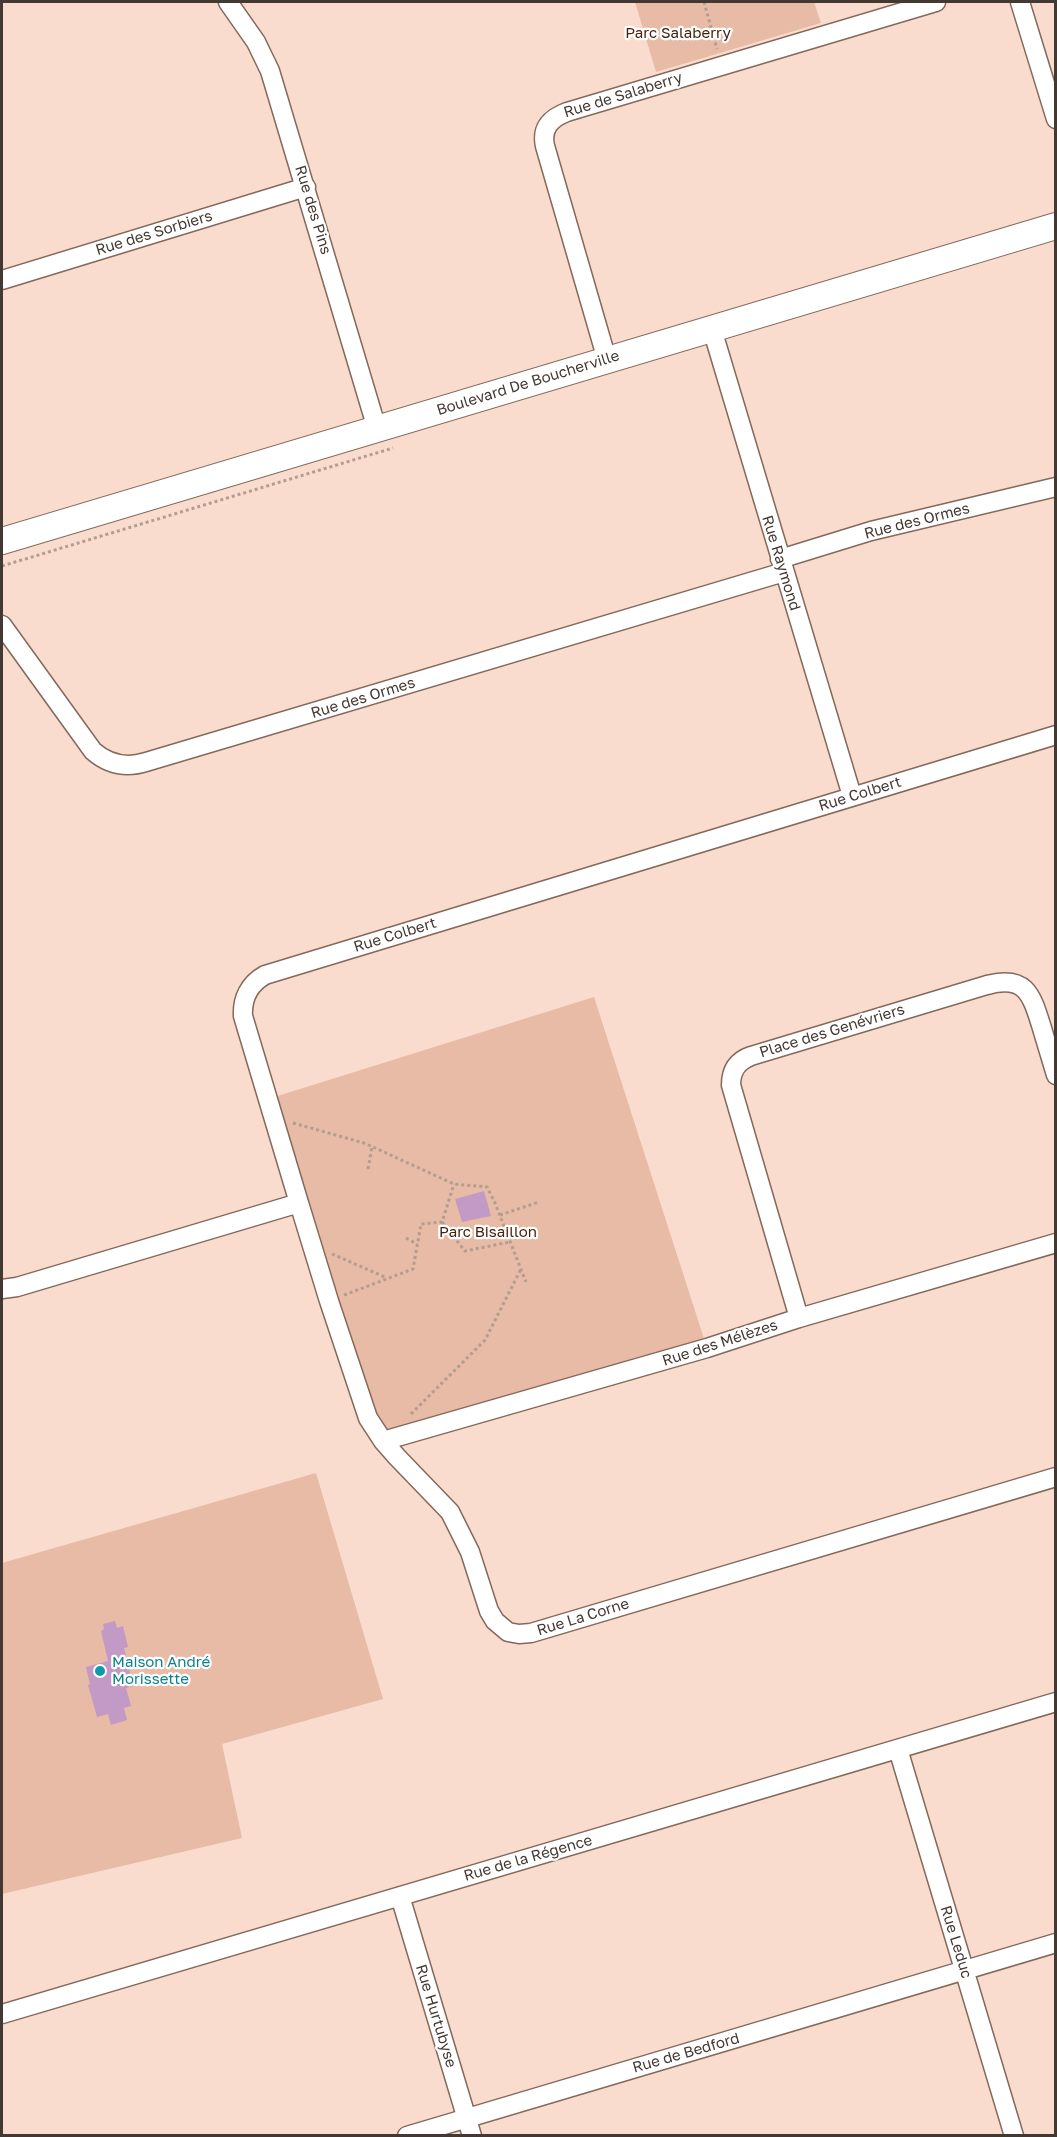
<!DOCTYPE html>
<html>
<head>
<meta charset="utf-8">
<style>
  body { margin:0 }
  #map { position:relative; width:1057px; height:2137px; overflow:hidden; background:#f9dccd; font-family:"Golos Text",sans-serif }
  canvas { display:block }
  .frame { position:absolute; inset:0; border:3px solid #433832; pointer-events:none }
</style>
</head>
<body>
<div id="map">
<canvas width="1057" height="2137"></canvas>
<div class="frame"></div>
</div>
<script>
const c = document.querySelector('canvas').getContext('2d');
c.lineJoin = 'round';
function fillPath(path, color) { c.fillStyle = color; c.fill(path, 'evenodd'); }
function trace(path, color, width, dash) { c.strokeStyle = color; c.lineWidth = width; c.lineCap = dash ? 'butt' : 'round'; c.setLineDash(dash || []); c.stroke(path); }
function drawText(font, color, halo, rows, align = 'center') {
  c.font = font + ' "Golos Text",sans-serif'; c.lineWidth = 4.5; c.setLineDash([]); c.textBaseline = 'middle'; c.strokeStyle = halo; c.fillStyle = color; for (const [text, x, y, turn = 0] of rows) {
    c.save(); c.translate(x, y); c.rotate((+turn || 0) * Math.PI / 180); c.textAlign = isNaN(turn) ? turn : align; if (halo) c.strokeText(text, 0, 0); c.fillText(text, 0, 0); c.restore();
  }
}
const green = new Path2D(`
  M635,2H814L821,23L656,72Z
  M594,997L707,1348L383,1441L268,1099Z
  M316,1473L383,1699L222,1744L242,1838L2,1894V1563Z`);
const building = new Path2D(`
  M484,1191L491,1216L462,1222L455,1199Z
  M115,1621L117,1628L123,1626L128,1647L124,1648L133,1686L126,1688L131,1706L124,1708L127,1720L111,1725L108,1714L97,1717L88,1685L90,1684L86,1667L108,1661L101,1631L104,1629L103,1624Z`);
const path = new Path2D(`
  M704,2L717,49
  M2,566L393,448
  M293,1123L364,1143L454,1184L487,1187L495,1203L526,1282
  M368,1169L372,1147
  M500,1215L539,1202
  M442,1222L465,1251L510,1242
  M406,1238L417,1244
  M332,1254L387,1278
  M344,1295L413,1269L421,1224L442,1222L454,1184
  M411,1414L485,1340L521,1269`);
const street = new Path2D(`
  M228,2L256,42L270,71L377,429
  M1020,2L1056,119
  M2,280L306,187
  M712,329L852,796
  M607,360L545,146C541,128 551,118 567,112L936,2
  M780,559L871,531L1056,487
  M2,625L93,751C109,765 127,768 146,762L784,572
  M299,1203L329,1301L368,1418L383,1441L397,1457L450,1512L470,1552L489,1611L495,1621L508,1632L519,1634L531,1633L1056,1477
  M2,1289L17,1287L299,1203L243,1016C242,999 249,984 265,975L1056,735
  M799,1318L731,1085C731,1071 737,1061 751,1056L987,985C1025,975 1031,993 1041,1025C1046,1042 1051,1058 1056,1075
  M383,1441L707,1348L799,1318L1056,1243
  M898,1749L1014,2136
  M400,1896L472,2136
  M2,2014L1056,1702
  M407,2136L1056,1943`);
const secondary = new Path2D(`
  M2,541L1056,226`);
const markers = [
  [100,1671,6,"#0f9aa8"]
];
const parkNames = [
  ["Parc Salaberry",678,33],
  ["Parc Bisaillon",488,1232]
];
const streetNames = [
  ["Rue de Salaberry",623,95,-17],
  ["Rue des Pins",313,210,73],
  ["Rue des Sorbiers",154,233,-17],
  ["Boulevard De Boucherville",528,383,-17],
  ["Rue des Ormes",917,521,-14],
  ["Rue Raymond",781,563,73],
  ["Rue des Ormes",363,698,-17],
  ["Rue Colbert",860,794,-17],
  ["Rue Colbert",395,935,-17],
  ["Place des Genévriers",832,1031,-17],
  ["Rue des Mélèzes",720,1343,-18],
  ["Rue La Corne",583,1617,-17],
  ["Rue de la Régence",528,1858,-16],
  ["Rue Leduc",956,1942,73],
  ["Rue Hurtubyse",436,2016,73],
  ["Rue de Bedford",686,2053,-16]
];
const cultureNames = [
  ["Maison André",112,1662],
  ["Morissette",112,1679]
];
fillPath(green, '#e7bba5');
fillPath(building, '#c399c6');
trace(street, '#83695c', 21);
trace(secondary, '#83695c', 28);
trace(path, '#b39d91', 3, [3, 3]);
trace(street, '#fff', 18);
trace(secondary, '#fff', 26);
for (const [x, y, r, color] of markers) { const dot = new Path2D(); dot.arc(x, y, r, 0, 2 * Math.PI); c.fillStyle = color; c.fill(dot); trace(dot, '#fff', 2); }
drawText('15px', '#48220d', '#fff', parkNames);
drawText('15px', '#433832', '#fff', streetNames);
drawText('15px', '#0d838f', '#fff', cultureNames, 'left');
</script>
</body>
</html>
